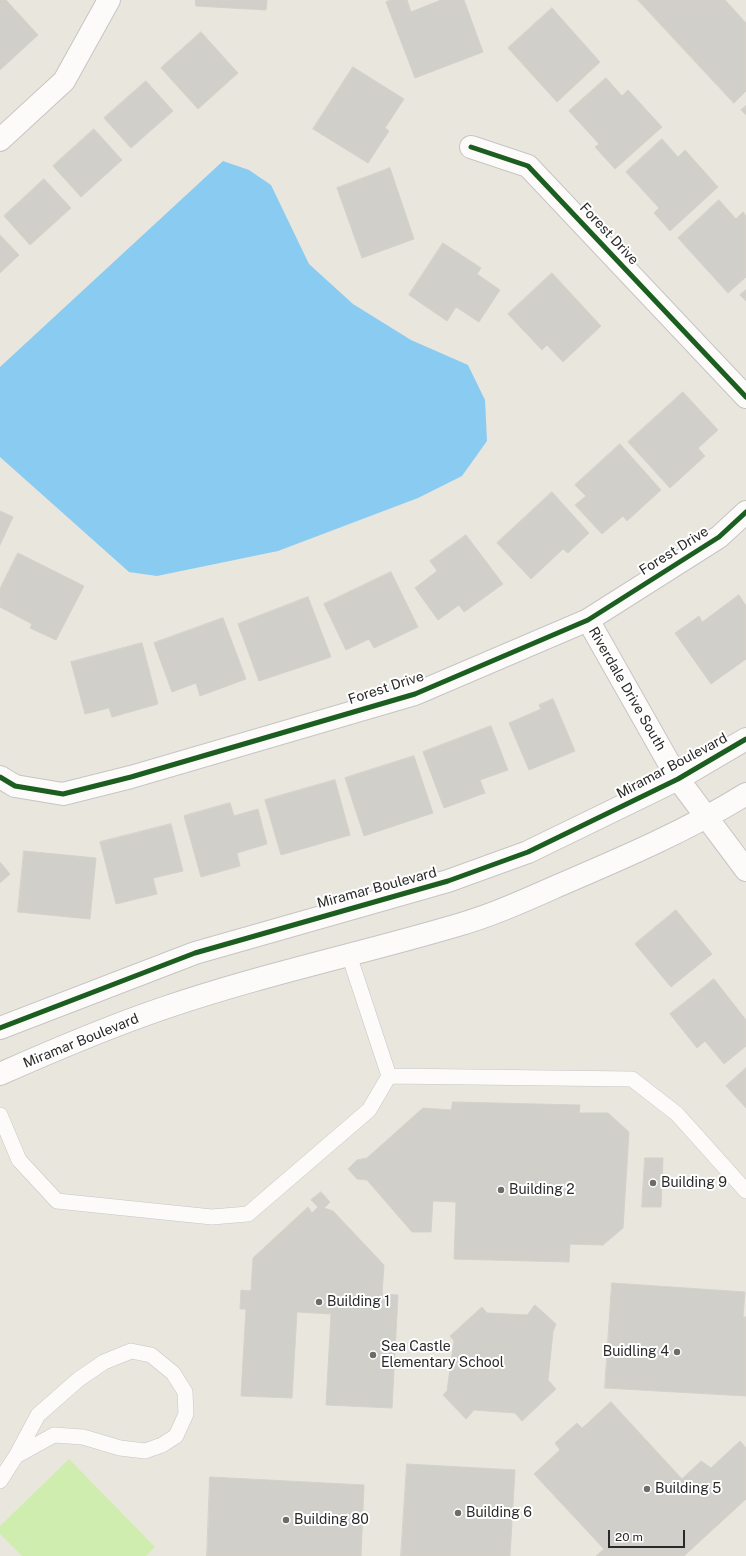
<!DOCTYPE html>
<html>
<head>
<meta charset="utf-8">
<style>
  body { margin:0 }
  #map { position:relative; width:746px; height:1556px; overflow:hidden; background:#e9e6de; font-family:"Public Sans",sans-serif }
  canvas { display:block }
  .scale { position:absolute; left:608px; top:1530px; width:77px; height:18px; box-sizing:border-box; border:2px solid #2a2a2a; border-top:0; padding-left:5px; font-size:12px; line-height:14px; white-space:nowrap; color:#2a2a2a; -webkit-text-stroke:3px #fff; paint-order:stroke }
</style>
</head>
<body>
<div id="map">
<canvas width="746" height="1556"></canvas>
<div class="scale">20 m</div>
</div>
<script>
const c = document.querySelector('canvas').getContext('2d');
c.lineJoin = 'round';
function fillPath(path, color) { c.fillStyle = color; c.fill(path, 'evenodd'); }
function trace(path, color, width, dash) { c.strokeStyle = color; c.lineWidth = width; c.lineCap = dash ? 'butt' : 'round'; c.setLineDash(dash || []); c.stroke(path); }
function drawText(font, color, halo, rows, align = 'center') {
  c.font = font + ' "Public Sans",sans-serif'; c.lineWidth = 4; c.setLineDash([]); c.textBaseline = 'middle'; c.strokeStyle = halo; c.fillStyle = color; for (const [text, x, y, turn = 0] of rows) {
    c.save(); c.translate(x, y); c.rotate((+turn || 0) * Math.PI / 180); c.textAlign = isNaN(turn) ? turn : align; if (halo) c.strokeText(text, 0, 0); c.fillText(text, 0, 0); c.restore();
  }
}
const pitch = new Path2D(`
  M69,1459L155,1547L146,1556H22L0,1534V1526Z`);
const water = new Path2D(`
  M223,161L249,170L271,185L309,264L353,304L411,340L468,365L485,400L487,441L462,476L418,498L278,551L157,576L129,572L0,457V367Z`);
const building = new Path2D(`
  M0,0H6L38,35L0,70Z
  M196,0H267L266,10L196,6Z
  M391,0H407L411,12L441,0H464L483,52L415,78L386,2Z
  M638,0H725L746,23V91L734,103Z
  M552,8L600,62L557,102L508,48Z
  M201,32L238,73L198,109L161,68Z
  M353,67L404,99L385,128L389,131L368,163L313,129Z
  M606,78L622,96L628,90L662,127L615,169L595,147L599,144L569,111Z
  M146,81L173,111L131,148L104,118Z
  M746,106V115L741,110Z
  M94,129L122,160L81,197L53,166Z
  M662,139L678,157L685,150L718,187L670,231L654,213L659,208L626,172Z
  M390,168L414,239L362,258L337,188Z
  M44,179L71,208L30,245L4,216Z
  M719,200L736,219L743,212L746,216V277L728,293L678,238Z
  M0,235L19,255L0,273Z
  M443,243L481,268L477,274L500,290L479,322L456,307L447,321L409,295Z
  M552,273L601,326L563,362L547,345L542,350L508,314Z
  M746,290V301L740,295Z
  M683,392L718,430L698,448L705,456L670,488L628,442Z
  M620,444L661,490L627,521L623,516L602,534L575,505L586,496L575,485Z
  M552,492L589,533L568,553L563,549L531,579L497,543Z
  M0,511L13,517L0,545Z
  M466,535L503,584L464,612L459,605L438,620L415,588L437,571L430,561Z
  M18,553L84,586L56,640L30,628L32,624L0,607V589Z
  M391,572L418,627L374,648L369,639L346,650L324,604Z
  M739,595L746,606V659L711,684L675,633L699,616L702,622Z
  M308,597L331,657L259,681L238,624Z
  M223,618L246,679L200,696L196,683L172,692L154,643Z
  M142,643L158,704L112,717L109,708L85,714L71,662Z
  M553,699L575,751L529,770L509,723L541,709L539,705Z
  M491,726L508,770L480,780L485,793L444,808L423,752Z
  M414,756L433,813L364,836L345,778Z
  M335,780L350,835L281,855L265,800Z
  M230,803L234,816L258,809L267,844L237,853L240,866L201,877L184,816Z
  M171,824L183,871L153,878L157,894L116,904L100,842Z
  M24,851L96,858L90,919L18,912Z
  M0,862L10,874L0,883Z
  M676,910L712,954L671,987L635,944Z
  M714,979L746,1020V1046L724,1064L705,1041L697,1048L670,1014Z
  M746,1068V1108L726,1086Z
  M453,1102L580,1105L579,1113H608L629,1132L623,1228L603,1245L570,1244L569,1262L454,1259L456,1202L433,1201L431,1232H412L367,1180L357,1179L348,1169L357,1160L367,1158L423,1108L451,1110Z
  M645,1158H663L661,1207H642Z
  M321,1192L330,1202L324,1208L333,1211L384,1265L382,1294L398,1295L392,1408L326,1405L331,1314L297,1312L292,1398L241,1396L246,1309H240L241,1290L251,1291L253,1258L308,1207L312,1213L318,1207L311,1200Z
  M612,1283L745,1292L743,1317H746V1396L605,1388Z
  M535,1305L556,1324L553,1332L548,1380L556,1389L522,1421L515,1413L474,1410L466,1419L443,1395L447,1391L454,1341L450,1336L482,1307L487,1313L527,1315Z
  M611,1402L682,1479L701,1461L711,1468L740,1441L746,1448V1499L684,1556H596L604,1549L534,1474L560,1450L555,1443L577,1423L582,1428Z
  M407,1464L515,1470L510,1556H401Z
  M210,1477L364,1485L361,1556H207Z`);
const lane = new Path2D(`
  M389,1076L632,1079L677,1114L746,1191
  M0,1115L19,1160L57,1201L212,1217L248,1214L369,1110L389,1076L349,955
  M0,1481L16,1456L38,1415L79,1379L104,1362L131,1351L151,1355L173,1373L185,1392L186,1414L176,1436L162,1445L145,1451L120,1448L83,1437L54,1435L16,1456`);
const street = new Path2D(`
  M0,140L64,81L109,0
  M471,147L528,166L746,397
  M588,620L678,779L746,870
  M0,777L15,786L63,794L131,777L415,694L588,620L719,537L746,512`);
const secondary = new Path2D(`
  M0,1028L195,953L448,881L528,852L678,779L746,739
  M0,1074C54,1050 108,1027 164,1008C260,975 360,954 458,925C493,915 528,899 562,884C625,857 688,830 746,794`);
const cycleway = new Path2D(`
  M471,147L528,166L746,397
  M0,777L15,786L63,794L131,777L415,694L588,620L719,537L746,512
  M0,1028L195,953L448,881L528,852L678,779L746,739`);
const markers = [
  [653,1183,4,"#6d6c69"],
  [501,1190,4,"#6d6c69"],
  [319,1302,4,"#6d6c69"],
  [677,1352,4,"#6d6c69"],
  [373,1355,4,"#6d6c69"],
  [647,1489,4,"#6d6c69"],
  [458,1513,4,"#6d6c69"],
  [286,1520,4,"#6d6c69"]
];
const streetNames = [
  ["Forest Drive",609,234,47],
  ["Forest Drive",674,551,-32],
  ["Forest Drive",386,688,-18],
  ["Riverdale Drive South",627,689,60],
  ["Miramar Boulevard",672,766,-28],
  ["Miramar Boulevard",377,888,-15],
  ["Miramar Boulevard",81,1041,-22]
];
const poiNames = [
  ["Building 9",661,1183],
  ["Building 2",509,1190],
  ["Building 1",327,1302],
  ["Sea Castle",381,1347],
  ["Elementary School",381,1363],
  ["Buidling 4",669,1352,"right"],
  ["Building 5",655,1489],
  ["Building 6",466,1513],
  ["Building 80",294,1520]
];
fillPath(pitch, '#d0edb0');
fillPath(water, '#8acbf2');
fillPath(building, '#d1cfc9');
trace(building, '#d4d1ca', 1);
trace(lane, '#c6c5c4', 16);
trace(street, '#c6c5c4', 24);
trace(secondary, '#c6c5c4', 24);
trace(lane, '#fcfbfa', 15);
trace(street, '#fcfbfa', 22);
trace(secondary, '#fcfbfa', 22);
trace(cycleway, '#1b5e20', 5);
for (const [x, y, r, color] of markers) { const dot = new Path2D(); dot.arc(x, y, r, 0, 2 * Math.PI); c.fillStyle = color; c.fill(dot); trace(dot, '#fff', 1.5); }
drawText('14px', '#2a2a2a', '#fff', streetNames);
drawText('14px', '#2a2a2a', '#fff', poiNames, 'left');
</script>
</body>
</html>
